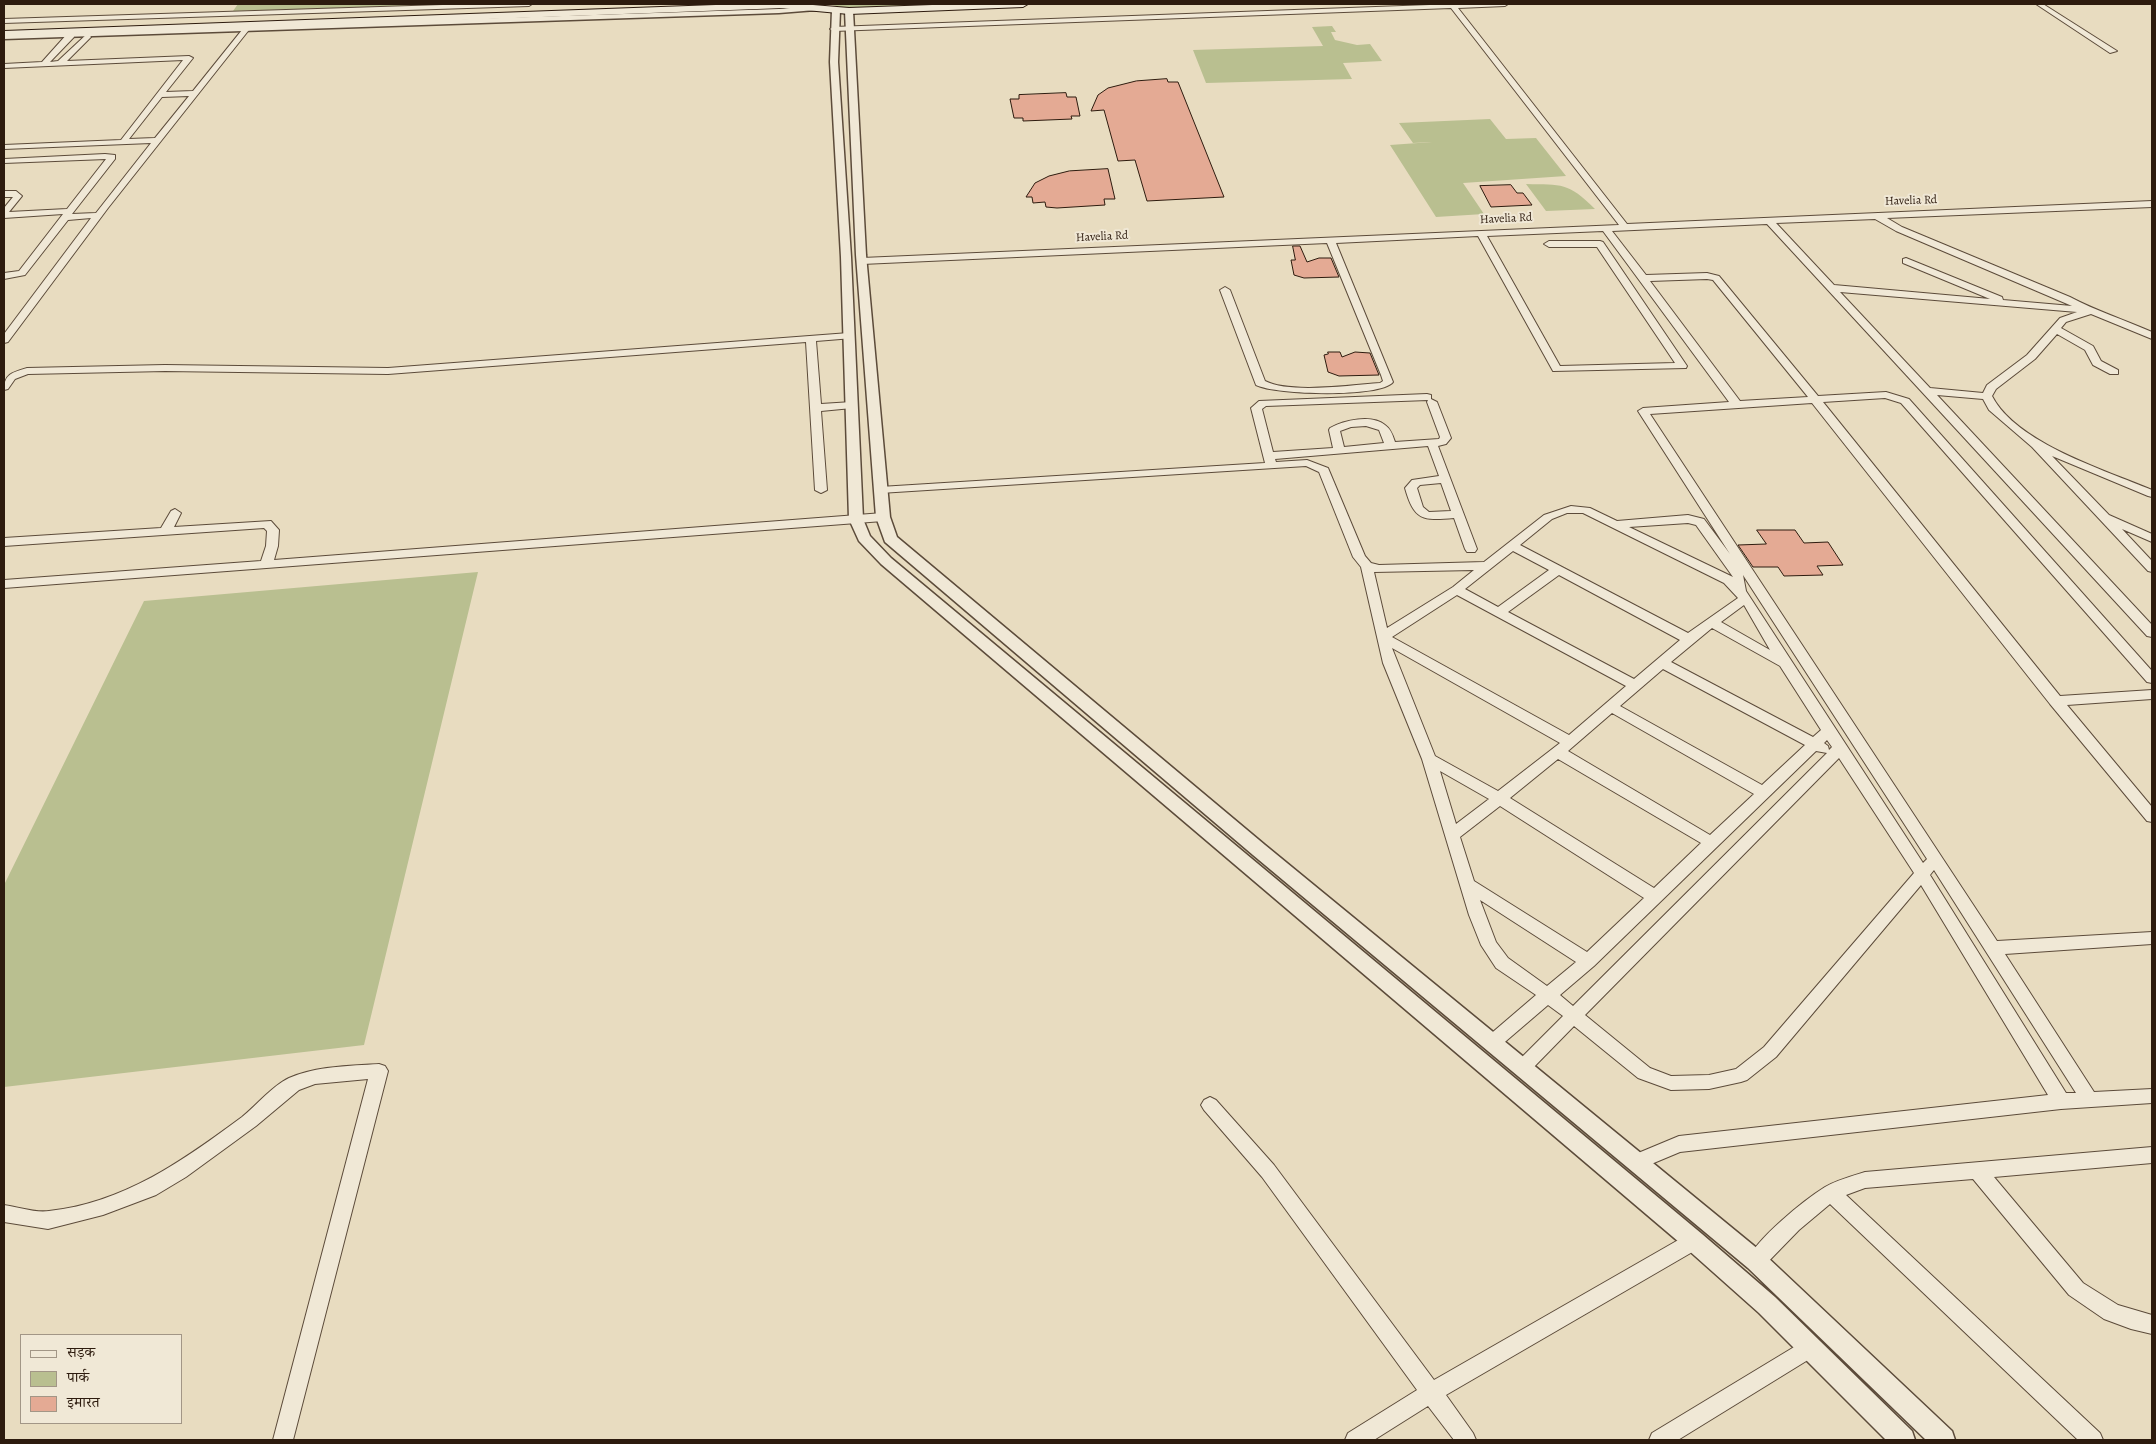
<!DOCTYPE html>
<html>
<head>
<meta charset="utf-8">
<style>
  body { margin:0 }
  #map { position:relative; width:2156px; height:1444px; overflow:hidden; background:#e8dcc0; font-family:Alegreya,"Noto Serif Devanagari",serif }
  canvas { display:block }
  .frame { position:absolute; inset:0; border:5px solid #2d1b0e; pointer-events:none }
  .legend { position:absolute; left:20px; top:1334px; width:162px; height:90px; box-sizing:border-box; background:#f0e8d6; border:1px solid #a29686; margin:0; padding:6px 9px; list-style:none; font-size:15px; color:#2d1b0e }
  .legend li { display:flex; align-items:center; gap:10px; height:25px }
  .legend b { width:25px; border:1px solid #a29686 }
</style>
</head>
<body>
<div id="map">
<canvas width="2156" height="1444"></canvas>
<div class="frame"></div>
<ul class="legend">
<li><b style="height:6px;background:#f0e8d6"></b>सड़क</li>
<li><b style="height:14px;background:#b9bf90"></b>पार्क</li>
<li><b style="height:14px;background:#e4aa94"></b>इमारत</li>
</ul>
</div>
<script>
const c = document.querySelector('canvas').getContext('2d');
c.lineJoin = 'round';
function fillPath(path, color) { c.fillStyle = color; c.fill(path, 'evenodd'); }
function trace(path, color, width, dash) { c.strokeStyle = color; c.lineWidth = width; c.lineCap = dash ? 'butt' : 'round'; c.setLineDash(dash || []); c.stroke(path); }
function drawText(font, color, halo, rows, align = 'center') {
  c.font = font + ' Alegreya,serif'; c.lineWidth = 4; c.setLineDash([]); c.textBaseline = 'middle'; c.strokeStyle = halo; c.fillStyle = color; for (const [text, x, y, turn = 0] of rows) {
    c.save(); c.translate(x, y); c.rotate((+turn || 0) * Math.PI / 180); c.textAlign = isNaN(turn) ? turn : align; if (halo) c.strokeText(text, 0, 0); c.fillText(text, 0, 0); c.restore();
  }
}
const green = new Path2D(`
  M238,4H468L233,11Z
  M828,4H956L844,8Z
  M1332,26L1336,32H1331L1335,40L1357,45L1370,44L1382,61L1343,63L1352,79L1206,83L1193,50L1323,46L1312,27Z
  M1490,119L1506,139L1536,138L1566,176L1463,183L1484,214L1436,217L1390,145L1432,142L1413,143L1399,123Z
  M1526,184C1562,185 1568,182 1595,209L1546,211Z
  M478,572L364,1045L4,1087V885L144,601Z`);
const building = new Path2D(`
  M1167,79L1168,82H1178L1224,197L1147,201L1135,160L1118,161L1104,110L1091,111L1098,95L1108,88L1136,81Z
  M1066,93L1067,97H1076L1080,116H1071L1072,119L1023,121V118H1014L1010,99H1019V95Z
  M1108,169L1115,199H1104L1105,205L1057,208L1046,207L1045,202L1033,203L1032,197H1026L1035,183L1049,176L1069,171Z
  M1511,185L1517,193H1523L1532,205L1491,207L1480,186Z
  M1293,246H1300L1307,262L1319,258H1331L1339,277L1304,278L1294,275L1291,260H1295Z
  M1328,352H1340L1342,357L1355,352L1370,353L1379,375L1339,376L1328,372L1324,355L1328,354Z
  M1757,530H1795L1804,543L1828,542L1843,565L1817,566L1823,575L1784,576L1778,567H1753L1738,545L1766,544Z`);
const minor = new Path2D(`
  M474,4H532L529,6L4,23V19Z
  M1457,4H1508L1505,6L1458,8L1627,224L2152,201V207L1887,218L1902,227L2070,297C2096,311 2125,320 2152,332V339L2091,314L2066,322L2061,328L2093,346L2101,361L2118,370V374H2110L2093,365L2085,350L2057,334L2035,359L1996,389L1992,396C2016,443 2105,470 2152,490V497L2148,496L2052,456L2109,515L2152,534V542L2122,529L2152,561V572L2148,571L2032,447L1989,410L1983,399L1937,395L2152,625V637L2147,636L1767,224L1612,231L1646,275L1707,273L1719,276L1818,396L1886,392L1909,399L2152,671V683L2147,682L1901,403L1885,398L1823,402L2060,696L2152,690V699L2067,705L2152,807V822L2147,821L2050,704L1812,403L1650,414L1997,941L2152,932V944L2005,954L2094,1092L2152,1089V1103L2061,1109L1680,1152L1637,1170L1631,1168L1628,1162L1631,1156L1679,1136L2048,1095L1921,885L1776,1057L1747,1080L1741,1082L1709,1089L1671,1090L1638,1078L1574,1026L1529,1072L1523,1074L1517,1072L1514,1067L1517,1062L1563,1016L1548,1005L1499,1047L1493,1049L1487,1047L1485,1042L1487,1037L1536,995L1496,968L1481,945L1469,915L1422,759L1383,663L1361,567L1353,557L1319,472L1306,466L880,493L874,490L880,487L1265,463L1251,408L1259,401L1427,394L1431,395V399L1437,402L1451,438L1446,444L1438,446L1477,549L1475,552H1467L1465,549L1454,518C1422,521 1414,520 1405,488L1412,480L1439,476L1428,446L1275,459L1276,462L1307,460L1328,468L1365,556L1371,563L1379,565L1484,562L1544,515L1571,506L1590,508L1617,521L1688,515L1704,519L1730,554L1638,411L1643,408L1729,402L1603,231L1487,236L1560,366L1675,363L1597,247H1549L1544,244L1549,241H1600L1603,242L1687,366L1686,368L1553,371L1478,236L1336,243L1393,382C1380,398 1276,395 1256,385L1220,290L1225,287L1230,290L1265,381C1290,394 1351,385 1380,383L1383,381L1381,375L1327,243L862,264L857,261L862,258L1619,225L1451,8L834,31L830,29L834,27ZM1875,219L1896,231L2072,306L2003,300L2002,297L1906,258L1903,259V263L1990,299L1834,285L1776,223ZM1707,279L1713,280L1808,397L1740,401L1650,281ZM1840,292L2077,312L2060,318L2027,355L1987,385L1983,393L1930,388ZM1428,400L1427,402L1440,437L1439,439L1395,442C1393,436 1391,429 1385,425C1372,414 1344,420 1330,428L1329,430L1333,448L1273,452L1262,409L1266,406ZM1366,426L1379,430L1384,443L1344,447L1340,431L1351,427ZM1441,483L1451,511L1429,512L1423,507L1417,488L1420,485ZM1567,513H1583L1724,583L1738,598L1688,633L1520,545L1552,519ZM1688,523L1696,525L1733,577L1629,527ZM1513,551L1549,570L1498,607L1465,589ZM1474,570L1453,587L1387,628L1374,572ZM1559,575L1680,640L1634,679L1508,612ZM1743,575L1927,859L1923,863L1746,591ZM1457,595L1626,686L1569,735L1392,637ZM1744,605L1770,650L1721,622ZM1712,628L1780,666L1821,730L1813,737L1671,662ZM1392,648L1560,743L1498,791L1435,756ZM1663,669L1805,745L1762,785L1620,706ZM1612,713L1754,794L1710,835L1568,751ZM1827,740L1832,747L1829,750L1828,746L1824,743ZM1816,751L1827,753L1573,1006L1560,995L1594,966ZM1839,758L1914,873L1764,1047L1736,1069L1709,1075L1671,1076L1650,1068L1585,1015ZM1558,759L1701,843L1654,888L1510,798ZM1440,771L1489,799L1456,824ZM1500,806L1644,898L1587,952L1474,881L1460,837ZM1934,870L2076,1093H2066L1930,875ZM1480,900L1576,962L1547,986L1508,958L1496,942Z
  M2036,4H2043L2117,51L2110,53Z
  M246,25L252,26L108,208L8,342L4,343V334L91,218L68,220L25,275L4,279V273L19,271L63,214L4,218V208L13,197H4V191H16L22,196L9,212L67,209L106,159L4,163V159L105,154L115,155V159L72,214L96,213L151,143L4,149V145L121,140L183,60L4,68V64L42,62L68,33H74V37L50,62L58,61L88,33L91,37L67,61L189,56L193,58L166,92L193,91ZM189,96L155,138L129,139L162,97Z
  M849,333L853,334V338L816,341L821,404L852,402L857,405L852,408L821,411L827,490L821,493L815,490L806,342L388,374L165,371L28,374L15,379L8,389L4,390C4,374 13,372 27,368L165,365L388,368Z
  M175,509L181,513L174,527L271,521L279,530L278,546L274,560L883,513L889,517L883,521L4,588V580L261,561L266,546L267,531L264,528L4,546V538L161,528L171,511Z
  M379,1064L385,1066L388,1071L293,1440H273L368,1079L315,1084L299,1090L256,1126L186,1177L156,1195L103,1215L48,1229L4,1222V1205C18,1207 35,1213 49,1211C124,1203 184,1160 242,1117C257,1105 272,1086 289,1078C317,1066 349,1066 379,1064Z
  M1210,1097L1216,1100L1274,1165L1434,1380L1687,1235L1694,1232L1701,1235L1703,1241L1701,1247L1446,1395L1473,1433L1476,1440H1454L1428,1406L1374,1440H1345L1348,1433L1417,1390L1262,1177L1204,1110L1201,1105L1204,1100Z
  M2152,1147V1163L1994,1177L2083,1283L2118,1305L2152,1315V1334L2131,1329L2104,1319L2069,1295L1973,1179L1865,1188L1846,1195L2100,1433L2103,1440H2078L1830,1204L1799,1230L1763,1267L1756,1270L1749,1267L1747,1261C1756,1239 1804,1200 1825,1187C1837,1180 1852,1176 1865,1172Z
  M1809,1338L1816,1341L1819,1348L1816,1355L1678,1440H1649L1652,1433Z`);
const tertiary = new Path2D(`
  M813,6L817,8L816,10L779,13L4,39V34L779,9Z
  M836,8L840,10L838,62L851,257L863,519L870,536L891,558L1702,1234L1775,1297L1912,1431L1915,1440H1886L1759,1313L1686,1248L881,564L859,541L849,519L841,257L830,62L832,10Z
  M849,9L853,11L866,255L890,517L897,537L1265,845L1764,1254L1952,1431L1955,1440H1926L1748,1268L1253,855L885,542L876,517L856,255L845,11Z`);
const secondary = new Path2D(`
  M743,4H801L849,8L960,4H1028L1023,7L849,14L784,8L4,37V31Z`);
const farStreetnames = [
  ["Havelia Rd",1911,201,-2],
  ["Havelia Rd",1506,219,-3],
  ["Havelia Rd",1102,237,-3]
];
fillPath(green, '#b9bf90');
fillPath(building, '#e4aa94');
trace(building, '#2d1b0e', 1);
trace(minor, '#5c4b3a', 2);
trace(tertiary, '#5c4b3a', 3);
trace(secondary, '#2d1b0e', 2);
fillPath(minor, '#f0e8d6');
fillPath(tertiary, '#f0e8d6');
fillPath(secondary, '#f0e8d6');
drawText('12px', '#2d1b0e', '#f0e8d6', farStreetnames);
</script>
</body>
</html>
